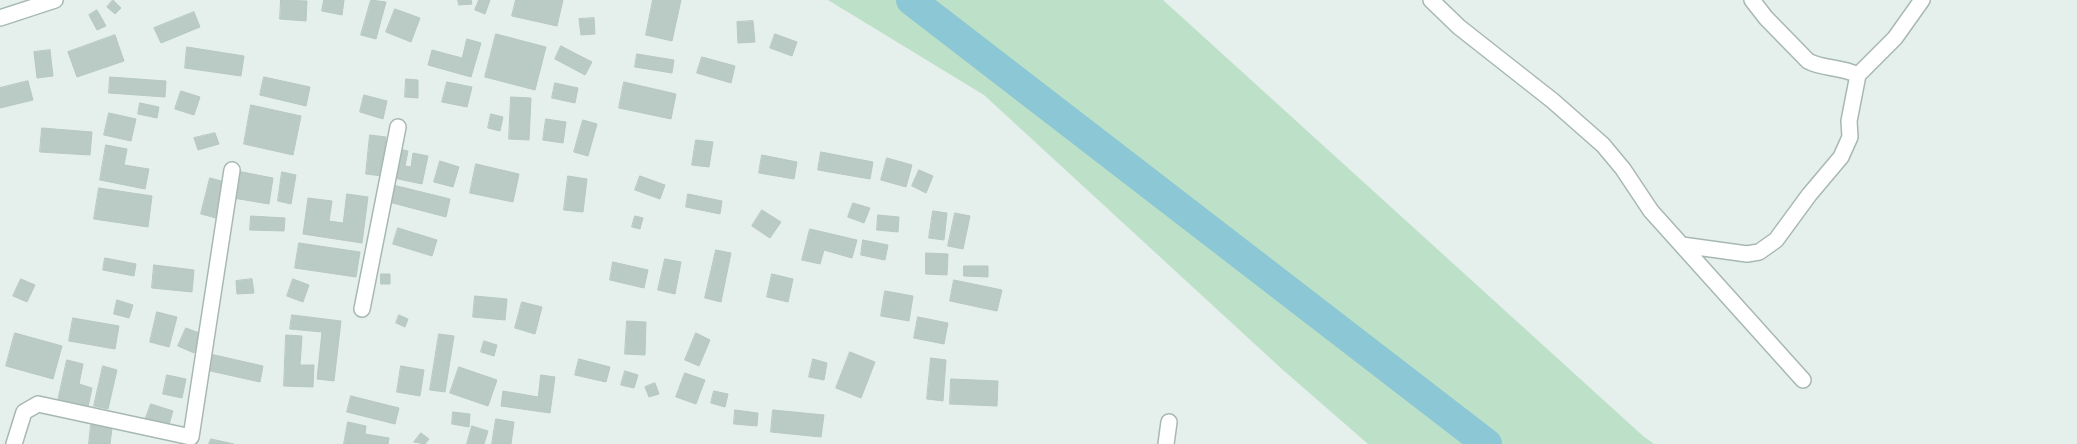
<!DOCTYPE html>
<html>
<head>
<meta charset="utf-8">
<style>
  body { margin:0 }
  canvas { display:block; background:#e5efeb }
</style>
</head>
<body>
<canvas width="2077" height="444"></canvas>
<script>
const c = document.querySelector('canvas').getContext('2d');
c.lineJoin = 'round';
function fillPath(path, color) { c.fillStyle = color; c.fill(path, 'evenodd'); }
function trace(path, color, width, dash) { c.strokeStyle = color; c.lineWidth = width; c.lineCap = dash ? 'butt' : 'round'; c.setLineDash(dash || []); c.stroke(path); }
const green = new Path2D(`
  M828,0H1163L1643,436L1654,444H1368L1283,370L984,95Z`);
const river = new Path2D(`
  M911,0L1487,444`);
const building = new Path2D(`
  M113,0L121,8L115,14L107,7Z
  M281,0L307,1L306,21L280,19Z
  M324,0H344L342,15L322,11Z
  M371,0L386,2L376,39L361,35Z
  M458,0H471L472,4L459,5Z
  M479,0H490L485,14L475,10Z
  M516,0H563L557,26L512,16Z
  M653,0H681L672,41L646,35Z
  M395,9L420,18L411,42L386,32Z
  M97,10L106,26L97,30L89,15Z
  M194,12L200,27L161,43L154,28Z
  M594,18L595,34L581,35L579,19Z
  M753,21L755,42L738,43L737,22Z
  M496,34L546,47L535,90L485,77Z
  M775,34L797,42L792,56L770,48Z
  M115,35L124,61L77,77L68,52Z
  M467,39L481,43L471,77L428,65L432,50L462,58Z
  M561,46L592,62L585,75L555,59Z
  M187,47L244,56L241,76L185,68Z
  M50,50L53,76L37,78L34,52Z
  M637,54L674,60L672,73L635,67Z
  M702,57L735,66L731,83L697,73Z
  M110,77L166,81L165,97L109,93Z
  M264,77L310,87L306,106L260,95Z
  M406,79L418,80V98L405,97Z
  M28,81L33,100L0,108V88Z
  M447,82L472,87L467,107L442,102Z
  M624,82L676,94L671,119L619,108Z
  M555,83L578,88L575,103L552,98Z
  M181,91L200,97L194,115L175,109Z
  M364,95L387,101L383,119L360,112Z
  M511,97L531,98L529,140L509,139Z
  M140,103L159,107L157,118L138,114Z
  M251,105L301,116L293,155L244,144Z
  M109,113L136,119L131,141L104,135Z
  M491,114L503,117L500,131L488,128Z
  M546,119L566,122L563,143L543,140Z
  M583,120L597,124L588,156L574,152Z
  M42,128L92,132L90,155L40,152Z
  M215,133L219,144L198,150L194,138Z
  M370,135L386,137L382,176L366,174Z
  M696,140L713,142L709,167L692,165Z
  M106,145L127,149L124,165L149,169L145,189L100,180Z
  M395,148L408,151L405,166L411,167L413,153L428,156L422,184L389,177Z
  M821,152L873,162L870,179L818,170Z
  M762,155L797,162L794,179L759,173Z
  M887,158L912,165L906,187L881,180Z
  M440,161L459,167L453,187L434,182Z
  M476,164L519,174L513,202L470,193Z
  M919,170L933,176L926,193L912,186Z
  M237,171L273,178L269,204L233,198Z
  M282,172L296,175L291,204L278,201Z
  M568,176L587,179L583,212L564,210Z
  M640,176L665,185L660,199L635,190Z
  M210,178L225,182L216,218L201,214Z
  M389,184L450,199L446,217L385,201Z
  M99,188L152,196L148,227L94,219Z
  M347,194L368,197L362,243L303,234L308,198L332,201L329,221L343,223Z
  M688,194L722,201L720,214L686,207Z
  M853,203L870,208L864,223L848,217Z
  M762,210L781,222L770,238L752,226Z
  M933,211L947,213L944,240L929,238Z
  M955,213L970,216L963,249L948,246Z
  M878,215L899,217L898,232L877,230Z
  M251,216L285,218L284,231L250,230Z
  M635,216L643,218L640,229L632,227Z
  M398,228L437,240L432,256L393,244Z
  M810,229L857,240L852,258L824,250L820,264L802,260Z
  M863,240L888,245L885,260L861,255Z
  M299,243L360,252L356,277L295,268Z
  M716,250L731,253L721,302L705,298Z
  M926,253L948,254L947,275L926,274Z
  M105,258L136,264L134,276L103,270Z
  M665,259L681,262L675,294L658,290Z
  M613,262L648,270L644,288L610,280Z
  M154,265L194,270L192,292L152,288Z
  M964,266H988V277L964,276Z
  M381,274H390V284H381Z
  M772,274L793,279L788,302L767,297Z
  M21,279L35,285L27,302L13,296Z
  M252,279L254,293L237,294L236,281Z
  M293,279L309,285L303,302L287,296Z
  M954,280L1002,290L997,311L950,301Z
  M885,291L913,296L909,321L881,316Z
  M475,296L507,299L505,320L473,317Z
  M117,300L133,305L129,318L114,314Z
  M522,302L542,307L535,334L515,328Z
  M157,312L177,317L169,347L150,342Z
  M292,315L341,321L334,381L317,379L322,332L290,329Z
  M399,315L408,319L405,327L396,323Z
  M918,317L948,323L944,344L914,338Z
  M73,318L119,326L115,349L69,341Z
  M627,321L646,322L645,355L625,354Z
  M186,328L202,334L194,353L178,346Z
  M15,333L62,346L53,379L6,366Z
  M696,333L710,340L699,366L685,360Z
  M439,334L454,336L445,392L430,390Z
  M286,335L302,336L300,365H314L313,387L284,386Z
  M484,341L497,345L494,356L481,352Z
  M850,352L875,362L861,398L836,388Z
  M210,354L263,366L260,382L206,370Z
  M931,358L946,360L943,401L927,399Z
  M579,359L610,367L606,382L575,375Z
  M813,359L827,363L824,380L809,377Z
  M67,360L83,364L79,384L92,388L87,412L57,405Z
  M103,366L117,370L108,409L94,406Z
  M401,366L424,370L420,396L397,392Z
  M459,367L497,380L488,406L450,393Z
  M625,371L638,375L634,388L621,385Z
  M685,373L705,380L696,404L676,397Z
  M167,375L186,379L182,398L163,394Z
  M541,375L555,377L550,413L501,406L503,391L538,397Z
  M951,379L998,381L997,406L950,404Z
  M655,383L659,394L649,397L645,387Z
  M714,391L728,394L725,407L711,403Z
  M351,396L399,408L395,424L347,412Z
  M151,404L173,411L168,428L145,420Z
  M735,410L758,413L757,426L734,424Z
  M773,410L824,415L821,437L771,432Z
  M453,412L470,414L469,427L452,424Z
  M496,419L514,422L511,444H492Z
  M348,422L366,426L365,434L389,438L388,444H344Z
  M91,425L112,428L110,444H89Z
  M472,426L488,431L484,444H467Z
  M421,433L429,439L425,444L414,442Z
  M211,439L234,444H209Z`);
const minor = new Path2D(`
  M1431,0L1459,27L1553,101L1603,145L1623,169L1651,211L1803,380
  M1752,0L1766,18L1808,61C1822,69 1840,66 1858,75
  M0,18L55,0
  M1682,245L1747,254L1759,252L1776,240L1809,195L1841,157L1850,137L1849,121L1858,75L1895,38L1922,0
  M362,309L398,127
  M14,444L24,412L38,404L191,437L232,170
  M1166,444L1169,422`);
fillPath(green, '#bde0c8');
trace(river, '#8bc7d5', 30);
fillPath(building, '#bacac4');
trace(building, '#b7c9c2', 1);
trace(minor, '#a7b8b3', 18);
trace(minor, '#fff', 15);
</script>
</body>
</html>
